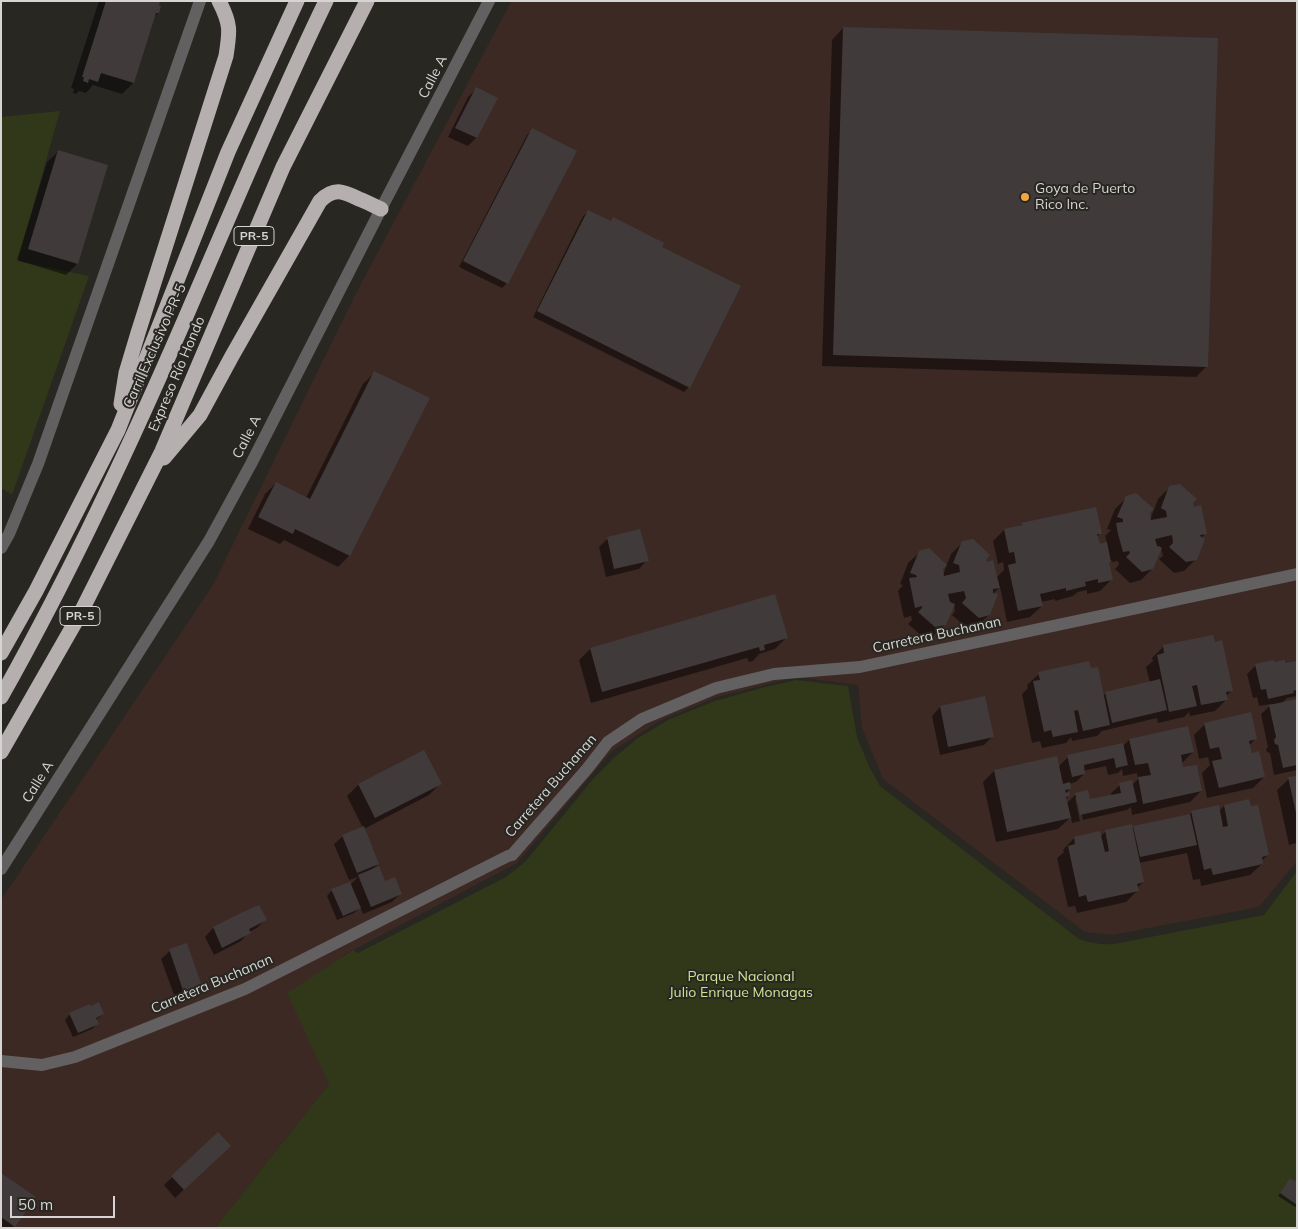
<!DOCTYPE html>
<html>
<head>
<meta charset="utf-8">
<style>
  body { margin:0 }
  #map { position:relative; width:1298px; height:1229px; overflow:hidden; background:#282722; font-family:Mulish,sans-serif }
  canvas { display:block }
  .frame { position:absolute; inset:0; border:2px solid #d6d5d3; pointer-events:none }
  .scale { position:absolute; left:10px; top:1196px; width:105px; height:22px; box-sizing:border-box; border:2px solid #d6d5d3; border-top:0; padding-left:6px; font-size:15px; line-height:18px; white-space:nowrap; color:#d6d5d3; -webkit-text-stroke:4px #282722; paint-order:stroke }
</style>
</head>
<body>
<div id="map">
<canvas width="1298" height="1229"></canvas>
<div class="frame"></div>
<div class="scale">50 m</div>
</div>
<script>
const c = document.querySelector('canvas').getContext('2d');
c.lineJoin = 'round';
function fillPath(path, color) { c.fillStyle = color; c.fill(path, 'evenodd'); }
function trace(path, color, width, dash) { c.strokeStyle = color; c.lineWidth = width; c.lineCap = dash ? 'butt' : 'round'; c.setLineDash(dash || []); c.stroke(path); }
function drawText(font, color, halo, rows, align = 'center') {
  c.font = font + ' Mulish,sans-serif'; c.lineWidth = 4; c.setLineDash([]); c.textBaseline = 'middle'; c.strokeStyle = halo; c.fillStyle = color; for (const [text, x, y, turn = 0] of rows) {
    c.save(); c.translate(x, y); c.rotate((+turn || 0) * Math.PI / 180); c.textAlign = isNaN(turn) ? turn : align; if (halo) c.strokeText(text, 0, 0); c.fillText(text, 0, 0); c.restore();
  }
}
const industrial = new Path2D(`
  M514,1H1297V861L1259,907L1112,935L1085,932L883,779L862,728L858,685L796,677L717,697L659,721L611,752L517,863L344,955L329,1084L215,1228H1V900L213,585L355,295L511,2Z`);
const green = new Path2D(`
  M60,111L18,261L89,276L12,495L1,488V117Z
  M796,680L848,686L857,737L869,766L880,786L1079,939C1090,943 1102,945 1114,944L1264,915L1297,871V1228H215L329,1084L287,993L353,950L358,953L506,877L525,862L593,779L616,756L638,738L670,719L715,701L765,687Z`);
const shadow = new Path2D(`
  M99,1H159L158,13L154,17L133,83L122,94L93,85L86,93L79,91L76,94L73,93L74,89L71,88Z
  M843,28L1207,366L1196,377L822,366L832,40Z
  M476,89L496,98L476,138L468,146L448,137L468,97Z
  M533,130L507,283L502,288L459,267L527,135Z
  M59,151L107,166L77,264L66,275L17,260L47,162Z
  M589,211L610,222L613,219L661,247L689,387L684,392L533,317L583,216Z
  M375,372L428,399L349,556L338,567L284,540L280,544L248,529L265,494L276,483L306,498L363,384Z
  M1170,487L1192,503L1206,533L1200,539L1196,559L1184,571L1174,573L1159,559L1163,556L1160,546L1155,547L1152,569L1141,580L1130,583L1115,569L1119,565L1118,561L1112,562L1111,560L1108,563L1112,579L1100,591L1087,594V590L1078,592L1073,596L1055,601V599L1041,602L1042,606L1030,617L1007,622L1000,587L993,594L989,615L977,626L967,628L952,615L955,611L954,604L945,624L933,636L924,638L908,624L912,620L911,616L904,618L898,591L903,585L900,584L908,563L920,552L941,569L943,575L951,554L963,542L985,559L996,578L1004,570L1003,562L998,564L993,541L1004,530L1019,526L1022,524L1100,533L1097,537L1099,545L1107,543L1105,536L1111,530L1107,529L1115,509L1127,497L1148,513L1150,520L1158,499Z
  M640,530L647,560L639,569L606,577L599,547L607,539Z
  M786,638L775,649L759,654L753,661L749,662L747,658L591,703L579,660L590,649Z
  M1163,647L1232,690L1226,696V700L1215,711L1190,716L1189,712L1184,717L1158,723L1157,718L1102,731L1097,736L1072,741L1071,737L1066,743L1042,748L1040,741L1032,743L1022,694L1028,688L1027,685L1039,674L1103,696L1106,693L1150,683L1146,667L1153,661L1152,658Z
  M1297,662V696L1287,698L1282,703H1297V770L1274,775L1270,753L1267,752L1266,749L1268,747L1261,714L1272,704L1259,706L1257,697L1253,698L1247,674L1256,665L1273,663L1285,665Z
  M940,707L992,737L984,745L940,755L932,716Z
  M1205,724L1256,738L1249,746L1251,755L1264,777L1253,788L1207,798L1202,773L1210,765L1208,757L1199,759L1194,735Z
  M1129,740L1193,752L1181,764L1182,769L1201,791L1190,802L1132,815L1131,807L1127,810L1083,820L1078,798H1075L1080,821L1072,823L1071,817L1058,829L996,842L983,782L994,771L1058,767L1068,757L1123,746ZM1106,766L1108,775L1118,773L1122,769L1123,776L1137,773L1138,779L1132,785H1120L1111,793L1112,796L1089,801L1076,794L1067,803L1066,799L1069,796L1064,795L1070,789L1069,784L1076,782L1084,774L1083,771Z
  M424,752L440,784L429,795L364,829L378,864L371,871L400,894L392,902L363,914L360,907L354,913L337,920L327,896L332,890L350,885L358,877L349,880L334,844L343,836L363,828L347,796L358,785Z
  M1297,777V843L1289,845L1277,790L1289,779Z
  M1224,806L1268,855L1261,861L1262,864L1250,875L1201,886L1200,879L1193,880L1187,853L1139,863L1143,882L1137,888V891L1126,902L1077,913L1075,906L1068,907L1057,858L1064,852L1063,850L1074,838L1100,837L1105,832L1131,826V829L1134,827L1188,816L1192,812L1219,811Z
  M241,914L265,920L257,928L249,932L241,941L214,955L205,937L213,928Z
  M187,944L202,989L194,997L177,1003L161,959L170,951Z
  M70,1014H103L96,1020L97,1024L92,1029L73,1037L65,1020Z
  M218,1134L221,1154L175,1198L164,1185Z
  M1,1174L14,1226L12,1228H1Z
  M1288,1182L1297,1183V1208L1278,1196Z`);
const building = new Path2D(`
  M106,1H160L159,6H161L159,13H156L134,83L101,73L98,82L89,79L88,83L83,81L84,77H82Z
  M843,27L1218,38L1208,367L833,355Z
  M476,87L498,98L477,138L455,128Z
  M532,128L577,151L508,284L463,261Z
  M58,150L108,165L78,264L28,249Z
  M588,210L611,221L613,217L664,243L662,247L741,286L690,388L537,311Z
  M374,371L430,398L350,556L295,529L293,534L258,517L276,482L310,499Z
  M1180,484L1197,499L1193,503L1194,507L1201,505L1207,534L1200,535L1201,537L1205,539L1197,560L1186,562L1169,547L1173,543L1172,535L1155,539L1157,546L1162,548L1153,569L1142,572L1126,557L1130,553L1129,551L1123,552L1118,534L1116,523L1123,522V519L1117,517L1126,496L1136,493L1154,509L1150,513L1151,520L1167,517L1166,511L1161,508L1169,486Z
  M1096,507L1102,534H1097L1100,544L1107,542L1111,562H1109L1113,580L1098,583V579L1085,582L1086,586L1066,591V588L1040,594L1043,606L1018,611L1008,565L1016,563L1014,552L1009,553L1004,529L1022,525L1021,523Z
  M640,529L649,561L614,569L607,537Z
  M973,539L990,555L986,560L987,562L993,560L1000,588L993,589V593L998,594L990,615L979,618L962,603L966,598L964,591L948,594L950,602L955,604L946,625L935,627L918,612L922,608V606L915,608L909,578L917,577L916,575L910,573L919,551L929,548L947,565L943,569L944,576L960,572L959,565L953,563L962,541Z
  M775,594L788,638L764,645L765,650L760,651L759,647L602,692L590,648Z
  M1213,635L1215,642L1222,640L1233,691L1226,692L1228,700L1201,705L1197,685L1192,686L1197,706L1169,712L1157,655L1164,653L1163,645Z
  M1274,660V662L1285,660V663L1297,661V690L1293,691L1294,693L1268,699L1266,689L1261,690L1255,664Z
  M1089,661L1091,668L1098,667L1110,725L1083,731L1078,710L1074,711L1078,732L1053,737L1051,730L1044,732L1033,681L1040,680L1038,672Z
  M1160,679L1167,710L1112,723L1105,692Z
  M985,696L994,737L948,747L940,706Z
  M1297,699V765L1283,768L1278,745L1275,744L1274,740L1276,737L1269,705Z
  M1251,712L1257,739L1249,741L1252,753L1259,751L1265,777L1219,788L1212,761L1222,759L1219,747L1210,749L1204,723Z
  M1188,726L1194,752L1181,755L1183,767L1197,765L1202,791L1143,804L1138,777L1151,775L1148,763L1135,765L1129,739Z
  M1123,743L1128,765L1116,768L1114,758L1084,765L1085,774L1072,777L1067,755Z
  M424,750L442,784L375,818L358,784Z
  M1057,756L1063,784L1070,782L1071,789L1065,790L1066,793L1069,792L1070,796L1066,797L1071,818L1007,832L994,770Z
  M1297,776V813H1296L1288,777Z
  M1132,780L1137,802L1080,815L1075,793L1088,790L1090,799L1121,793L1119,783Z
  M1249,799L1251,806L1258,805L1269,855L1262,857L1263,864L1213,875L1211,868L1204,870L1191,811L1219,805L1223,827L1228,826L1224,805Z
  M1190,814L1197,845L1140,857L1133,826Z
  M1132,824L1144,882L1137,884L1139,891L1088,902L1086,895L1079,897L1068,846L1075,844L1074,837L1100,831L1105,852L1109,851L1105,830Z
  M364,826L379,864L357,873L342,835Z
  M379,866L385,881L395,877L402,894L371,907L358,875Z
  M350,882L361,908L343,916L331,889Z
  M259,905L267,920L249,929L251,933L222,948L213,927L241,913Z
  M187,943L203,989L185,996L169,949Z
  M99,1002L104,1014L96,1018L99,1024L78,1033L69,1013L90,1004L91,1006Z
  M218,1132L231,1146L184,1190L171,1176Z
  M1,1173L36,1197L15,1227L1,1217Z
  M1290,1178L1297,1182V1205L1280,1193Z`);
const minor = new Path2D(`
  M1,548L9,534L38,464L200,1
  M1,869L209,541L251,464L381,209
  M1,1061L42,1065L75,1057L245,989L508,856L512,855L587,769L608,742L642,719L716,688L774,674L860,667L1297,574`);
const tertiary = new Path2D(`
  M381,209L489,1`);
const motorway = new Path2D(`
  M121,404L126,373L138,333L226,56C230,31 231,24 219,1
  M164,458L200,415L232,356L320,201C334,187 343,191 359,199C367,202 374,206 381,209
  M1,653L36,591L118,430L228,152L297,1
  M1,697C75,566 138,429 197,291C239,194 280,96 326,1
  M1,752L80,614L162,451L283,167L367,1`);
const markers = [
  [1025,197,5,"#f2a541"]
];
const shields = [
  [254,236,40],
  [80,616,40]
];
const shieldNames = [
  ["PR-5",254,236],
  ["PR-5",80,616]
];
const streetNames = [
  ["Calle A",433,77,-63],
  ["Carril Exclusivo PR-5",155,346,-66],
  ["Expreso Río Hondo",177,374,-67],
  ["Calle A",247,437,-63],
  ["Carretera Buchanan",937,635,-12],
  ["Calle A",38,782,-58],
  ["Carretera Buchanan",551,786,-49],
  ["Carretera Buchanan",212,984,-23]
];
const poiNames = [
  ["Goya de Puerto",1035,189],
  ["Rico Inc.",1035,205]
];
const parkNames = [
  ["Parque Nacional",741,977],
  ["Julio Enrique Monagas",741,993]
];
fillPath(industrial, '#3c2924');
fillPath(green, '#303819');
fillPath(shadow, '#0007');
fillPath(building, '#403b3a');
trace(minor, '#626060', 12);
trace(tertiary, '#626060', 12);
trace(motorway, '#b6afaf', 15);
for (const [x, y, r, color] of markers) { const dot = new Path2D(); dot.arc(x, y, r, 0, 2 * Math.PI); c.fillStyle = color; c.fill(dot); trace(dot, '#282722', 2); }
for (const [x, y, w] of shields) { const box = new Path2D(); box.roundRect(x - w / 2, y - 9.5, w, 19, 4); c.fillStyle = '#282722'; c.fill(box); trace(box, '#d6d5d3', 1); }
drawText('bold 12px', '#d6d5d3', null, shieldNames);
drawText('14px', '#d6d5d3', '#282722', streetNames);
drawText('14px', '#d6d5d3', '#282722', poiNames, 'left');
drawText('14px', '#cce391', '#282722', parkNames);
</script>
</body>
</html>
